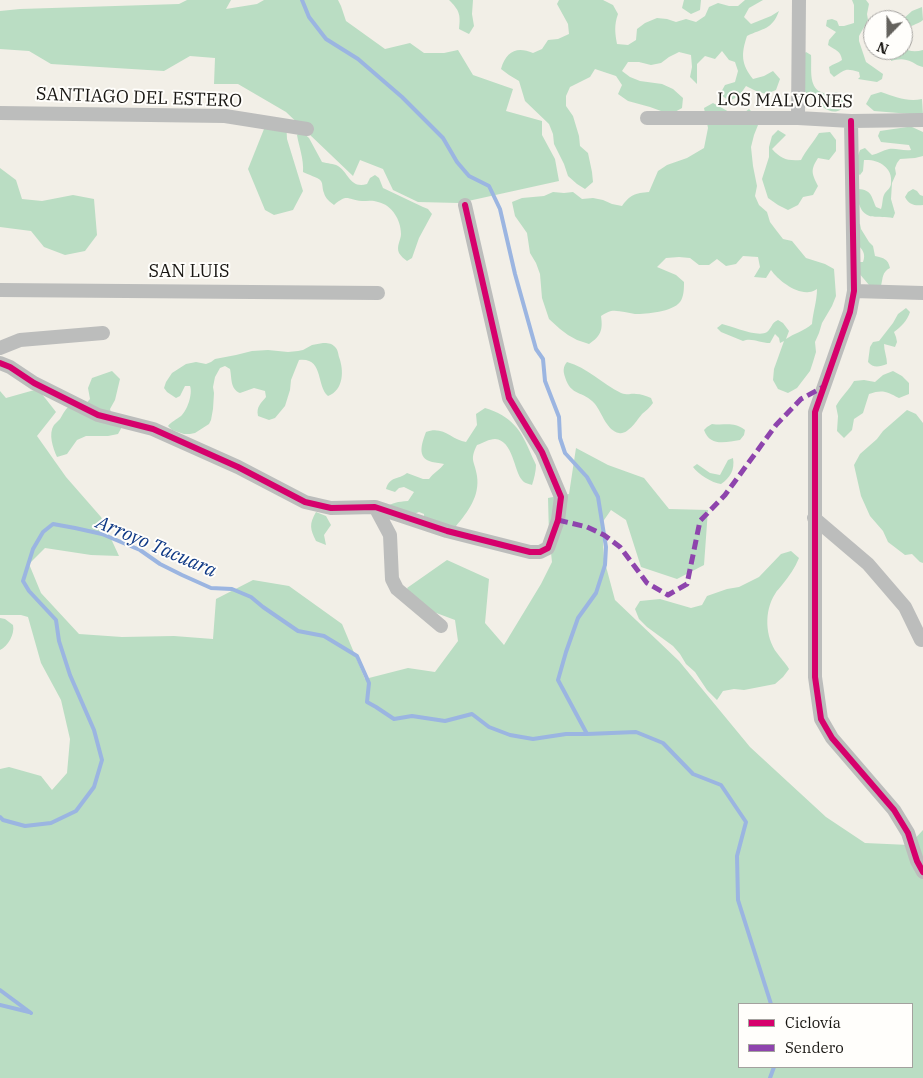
<!DOCTYPE html>
<html>
<head>
<meta charset="utf-8">
<style>
  body { margin:0 }
  #map { position:relative; width:923px; height:1078px; overflow:hidden; background:#f2efe7; font-family:"IBM Plex Serif",serif }
  canvas { display:block }
  .legend { position:absolute; left:738px; top:1003px; width:175px; height:65px; box-sizing:border-box; background:#fffefb; border:1px solid #a3a19e; margin:0; padding:6px 9px; list-style:none; font-size:15px; color:#181612 }
  .legend li { display:flex; align-items:center; gap:10px; height:25px }
  .legend b { width:25px; border:1px solid #a3a19e }
  .north { position:absolute; left:863px; top:10px; width:50px; height:50px; box-sizing:border-box; background:#fffefb; border:1px solid #a3a19e; border-radius:50%; rotate:202deg; font-size:14px; font-weight:700; line-height:20px; text-align:center; color:#181612 }
  .north::after { content:''; display:block; margin:auto; width:18px; height:22px; background:#64625d; clip-path:polygon(50% 0,100% 100%,50% 72%,0 100%) }
</style>
</head>
<body>
<div id="map">
<canvas width="923" height="1078"></canvas>
<ul class="legend">
<li><b style="height:6px;background:#d6006c"></b>Ciclovía</li>
<li><b style="height:6px;background:#8e44ad"></b>Sendero</li>
</ul>
<div class="north">N</div>
</div>
<script>
const c = document.querySelector('canvas').getContext('2d');
c.lineJoin = 'round';
function fillPath(path, color) { c.fillStyle = color; c.fill(path, 'evenodd'); }
function trace(path, color, width, dash) { c.strokeStyle = color; c.lineWidth = width; c.lineCap = dash ? 'butt' : 'round'; c.setLineDash(dash || []); c.stroke(path); }
function drawText(font, color, halo, rows, align = 'center') {
  c.font = font + ' "IBM Plex Serif",serif'; c.lineWidth = 4; c.setLineDash([]); c.textBaseline = 'middle'; c.strokeStyle = halo; c.fillStyle = color; for (const [text, x, y, turn = 0] of rows) {
    c.save(); c.translate(x, y); c.rotate((+turn || 0) * Math.PI / 180); c.textAlign = isNaN(turn) ? turn : align; if (halo) c.strokeText(text, 0, 0); c.fillText(text, 0, 0); c.restore();
  }
}
const green = new Path2D(`
  M187,0H231L226,9L257,4L264,0H338L341,6L346,21L385,49L410,43L424,53H444L458,50L473,75L513,89L506,111L542,121V135L555,159L559,181L459,203L418,202L393,190L383,169L360,160L353,176L286,112L238,84H214L215,58L190,56L164,71L51,64L29,51L0,49V11L20,9L179,4Z
  M449,0H473L472,14L474,26L469,34L459,29C461,14 459,10 449,0Z
  M559,0H603L613,5L618,14C614,25 615,33 617,44L628,45L636,40L637,29L645,23L657,18L667,19L676,22L686,19L696,22L705,16L709,7L718,3L729,6H738L745,0H763L749,8L744,17L751,24L771,16L779,11C772,30 763,28 747,36C741,54 741,64 753,79L764,76L773,71L780,79L776,90L766,94L756,91L746,86L739,96L729,101L720,94L725,85L735,82L738,71L735,62L729,60L722,51L715,59L705,56L697,64V84L690,77L692,67L691,55L679,52L669,57L661,63L651,65L639,62H628L622,71L630,77L640,81L662,84L673,89L683,98L682,108L673,113L661,111L650,107L628,101L618,94L622,85L616,76L595,69L590,77L570,87L566,96V106L573,116L579,136L580,146L588,153L592,172L593,182L585,189L577,184L568,176L564,164L554,144L553,134L549,124L525,101L519,81L509,75L501,69C506,51 517,46 533,53L542,49L548,40L558,39L569,34L568,24L557,4Z
  M684,0H701L700,10L691,14L682,8Z
  M852,0H866L869,4L867,14L868,20L859,36V41L866,62L883,74L882,79L877,82L858,79L860,77L859,72C845,68 846,69 834,77L830,73L829,67C833,64 838,63 842,60C841,51 835,50 828,45L829,40L836,32L826,26L827,20L832,19L837,21L839,26H844L854,23V5Z
  M922,7L923,20C917,25 910,25 903,31L902,20L912,11Z
  M903,47C908,52 916,52 923,50V67C918,66 916,64 912,62C904,58 898,59 891,61L892,54L894,50H903Z
  M806,52L811,55C812,67 808,87 821,92C827,95 830,95 836,92L841,94L847,103C836,120 823,108 812,98C809,95 806,93 803,89L800,57Z
  M881,92C896,97 907,102 922,99L923,115L874,111L866,104L871,95Z
  M713,103L731,113L741,115L749,109L756,116L758,125L754,135L751,147L753,166L757,186L755,196L759,205L767,212L770,222L776,230L783,239L792,241L806,258L825,264L834,269L836,296L832,306L822,323L819,333L815,342L816,352L813,362L810,371L797,388L788,393L778,389L773,380L774,369L784,341L780,343L779,338L775,334L770,343C760,343 751,337 743,341L721,332L717,328L722,324C732,326 758,338 767,332C772,328 771,323 778,320L783,323L789,331L786,339C795,333 804,331 812,324C813,312 817,301 817,289C815,290 812,292 809,292C796,294 778,280 771,270L766,278L754,277L760,267L758,257L743,256L736,264L726,266L717,259L709,265H699L690,258L679,257L666,258L657,267L676,275L684,282C684,288 684,297 680,302C672,312 647,314 635,314C627,313 619,310 611,311C607,312 604,314 601,316C603,330 601,336 589,344L577,340L568,335L560,329L549,319L542,298L540,274L536,263L530,253L527,233L515,216L512,202L522,198L544,196L553,192L564,193L573,192L582,199L593,198L603,200L612,204L622,206C630,195 635,193 649,192L658,171L667,165L687,158L704,148L708,128L704,108Z
  M286,119L287,139L303,191L293,210L274,215L265,210L248,169L264,129Z
  M907,127H912L923,132V156L915,158L900,159L897,163L895,168L896,174L892,183L891,199L895,213L893,218C878,215 865,222 859,204C858,198 856,194 858,189C872,190 871,196 876,207L881,209C883,204 882,197 885,193C888,189 891,188 891,183C893,167 878,159 864,160L863,171L860,175L856,172V161L860,150L865,148L872,155C878,154 883,150 889,149C896,148 903,151 911,150L909,145L881,142L878,136L880,131Z
  M778,130L786,135L772,149C781,159 787,161 801,160C806,150 813,143 819,133L830,132L836,140V151L829,160L818,158C810,170 812,174 818,186L813,195L803,197L798,205L788,210L778,205L768,198L762,179L769,157V147L772,136Z
  M301,131L309,138L322,162C328,164 333,163 338,166C349,173 350,189 367,184L370,178L375,175L379,178L383,188L423,207L428,209L432,214L419,238L412,258L407,261C404,259 401,256 399,253C396,246 401,240 401,234C401,220 392,205 378,202C373,200 367,201 362,201C347,200 348,193 334,205C330,202 325,198 324,193C322,188 323,184 321,181C318,177 308,175 303,172C304,159 299,147 297,135Z
  M0,168L16,180L22,199L42,201L73,195L94,199L97,235L85,251L65,255L44,247L31,231L0,227Z
  M913,189L917,191L920,195L923,196V205C915,206 909,205 905,197L908,192Z
  M854,222L860,224L861,229L869,242L873,246L875,256C884,258 888,259 890,268C882,272 883,278 881,286L869,285L858,272L856,262H863C866,254 863,249 856,244Z
  M906,308L910,312C907,321 901,327 894,332L896,337L897,342L895,347L884,344C884,351 887,357 887,364C879,367 873,368 868,362L870,347L873,342L879,341L893,323L898,314Z
  M323,343C327,343 331,343 334,346C338,349 338,353 339,357C344,370 344,390 328,396C316,386 324,357 299,360L291,380L290,390L285,406L275,418L269,420L258,416C256,407 261,403 266,397L265,391L254,388L240,393C230,389 232,378 230,369L225,366L220,368L215,377L213,387L214,393L213,409L211,420L209,424L195,433L190,434H184L172,430L168,426C172,421 176,420 181,416C187,411 193,394 190,386H185L180,396L176,398L167,392L164,388L166,382L172,373L186,364L196,362L206,364L211,362L215,359L236,355L252,351L268,350L288,352L298,351L303,350L312,345Z
  M567,362C587,367 602,384 621,393C630,396 629,393 636,394C641,394 646,396 651,398L653,403C650,407 646,411 642,414C637,420 628,435 619,433C607,431 602,413 595,404C583,390 571,397 565,377C563,371 563,367 567,362Z
  M112,371L120,379L115,400L110,409L113,419L123,425L118,434L108,436H86L77,440L67,454L57,457C53,448 48,434 54,425C56,423 58,421 60,419C65,411 64,410 73,403L83,407L90,399L88,388L92,378Z
  M893,371L902,376L909,383V394L899,398C887,392 883,389 869,394L863,413L854,419L852,430L844,438L837,431L838,416L836,406C841,397 849,390 854,381L864,380L875,382L883,375Z
  M38,389L56,412L37,436L66,477L101,517L119,556L91,555L45,548L29,564L41,593L79,634L122,637L174,636L213,639L216,599L253,580L289,586L342,624L365,679L408,668L435,672L458,641L455,620L415,605L407,588L447,560L489,579L485,623L504,645L541,584L552,562L549,535L548,498L569,494L576,448L608,465L644,478L669,509L708,510L704,565L677,579L641,567L626,520L611,510L602,523L604,559L615,600L679,661L750,747L826,817L865,843L909,845L923,830V1078H0V769L9,767L41,776L52,790L67,773L70,739L61,700L41,663L28,617L21,615H0V391L6,398ZM739,1004H912V1067H739Z
  M485,408C511,416 521,429 531,454C532,457 535,462 536,465C536,471 534,479 532,485C529,484 524,483 522,480C514,471 513,440 495,439C489,439 483,443 477,445C469,461 475,461 477,476C480,496 468,512 456,526L424,524V514L419,512L409,516L384,508C394,502 397,502 408,501L414,492L404,487L399,488L395,492L386,489C390,476 398,480 407,473L423,479H429C433,473 440,470 444,464C441,463 436,463 432,462C416,458 422,443 426,432C443,425 452,440 466,442L477,425L476,414Z
  M907,410L916,414L923,423V563L920,562L912,554L905,555L888,542L883,531L870,516L861,496L854,465L860,454L877,439L883,431Z
  M712,424C725,426 733,421 745,430L744,435L740,440C726,442 710,447 704,430L707,427Z
  M733,458C735,470 730,478 721,484C712,483 698,474 693,467L697,464L710,473L720,475L728,460Z
  M316,512L326,516L331,525L324,535L326,545L316,541C310,529 309,524 316,512Z
  M791,551L799,558C795,568 789,576 782,585C780,588 777,590 775,594C764,611 765,637 777,653C781,659 785,662 789,669L783,677L775,684L744,690L734,689L723,691L717,700L707,690L695,672L686,664L680,654L673,646L647,627L639,619L635,609L640,601L660,599L691,608L702,605L707,596L727,589L739,587L759,577L781,554Z
  M0,618L5,619L13,625C15,634 8,646 0,650Z`);
const stream = new Path2D(`
  M302,0L309,17L326,39L358,59L402,97L443,138L457,162L469,176L489,186L500,209L515,274L536,349L543,359L545,381L559,417L560,438L565,453L587,477L598,497L606,547L605,565L596,593L578,618L566,652L558,680L587,734
  M0,817L3,820L25,826L51,823L76,811L94,787L102,760L94,730L70,675L59,641L56,620L29,591L23,581L33,549L43,532L53,524L75,528L102,534L140,550L160,564L182,575L211,588L232,589L251,597L263,607L298,631L324,636L357,656L369,683L367,702L376,707L394,719L412,716L445,721L472,714L489,727L510,735L533,739L566,734H587L636,732L663,743L693,774L721,785L746,822L737,856L738,900L771,1004
  M0,990L31,1013
  M0,1005L29,1012
  M770,1078L774,1067`);
const minor = new Path2D(`
  M0,113L225,116L307,129
  M647,118H798L851,121L923,120
  M798,118L799,0
  M851,121L854,291L850,312L815,412V677L821,719L832,738L894,810L908,833L917,861L923,872
  M0,290L378,293
  M854,291L923,293
  M0,348L20,340L103,333
  M0,363L10,367L34,383L98,415L153,429L238,467L305,502L331,508L375,507L447,531L530,552H540L548,548L558,520L561,497L542,452L509,398L465,205
  M375,507L390,535L392,579L397,589L441,626
  M814,518L868,564L905,607L921,640`);
const quiet = new Path2D(`
  M558,520L587,527L604,535L620,547L647,583L668,595L687,584L700,521L725,495L776,425L801,399L825,386`);
const cycleway = new Path2D(`
  M851,121L854,291L850,312L815,412V677L821,719L832,738L894,810L908,833L917,861L923,872
  M0,363L10,367L34,383L98,415L153,429L238,467L305,502L331,508L375,507L447,531L530,552H540L548,548L558,520L561,497L542,452L509,398L465,205`);
const streetNames = [
  ["SANTIAGO DEL ESTERO",139,98,2],
  ["LOS MALVONES",785,101,1],
  ["SAN LUIS",189,272]
];
const waterNames = [
  ["Arroyo Tacuara",156,547,23]
];
fillPath(green, '#baddc3');
trace(stream, '#9bb5e1', 4);
trace(minor, '#bcbdbc', 14);
trace(quiet, '#8e44ad', 5, [10, 5]);
trace(cycleway, '#d6006c', 6);
drawText('18px', '#181612', '#fffefb', streetNames);
drawText('italic 19px', '#0e3885', '#fffefb', waterNames);
</script>
</body>
</html>
